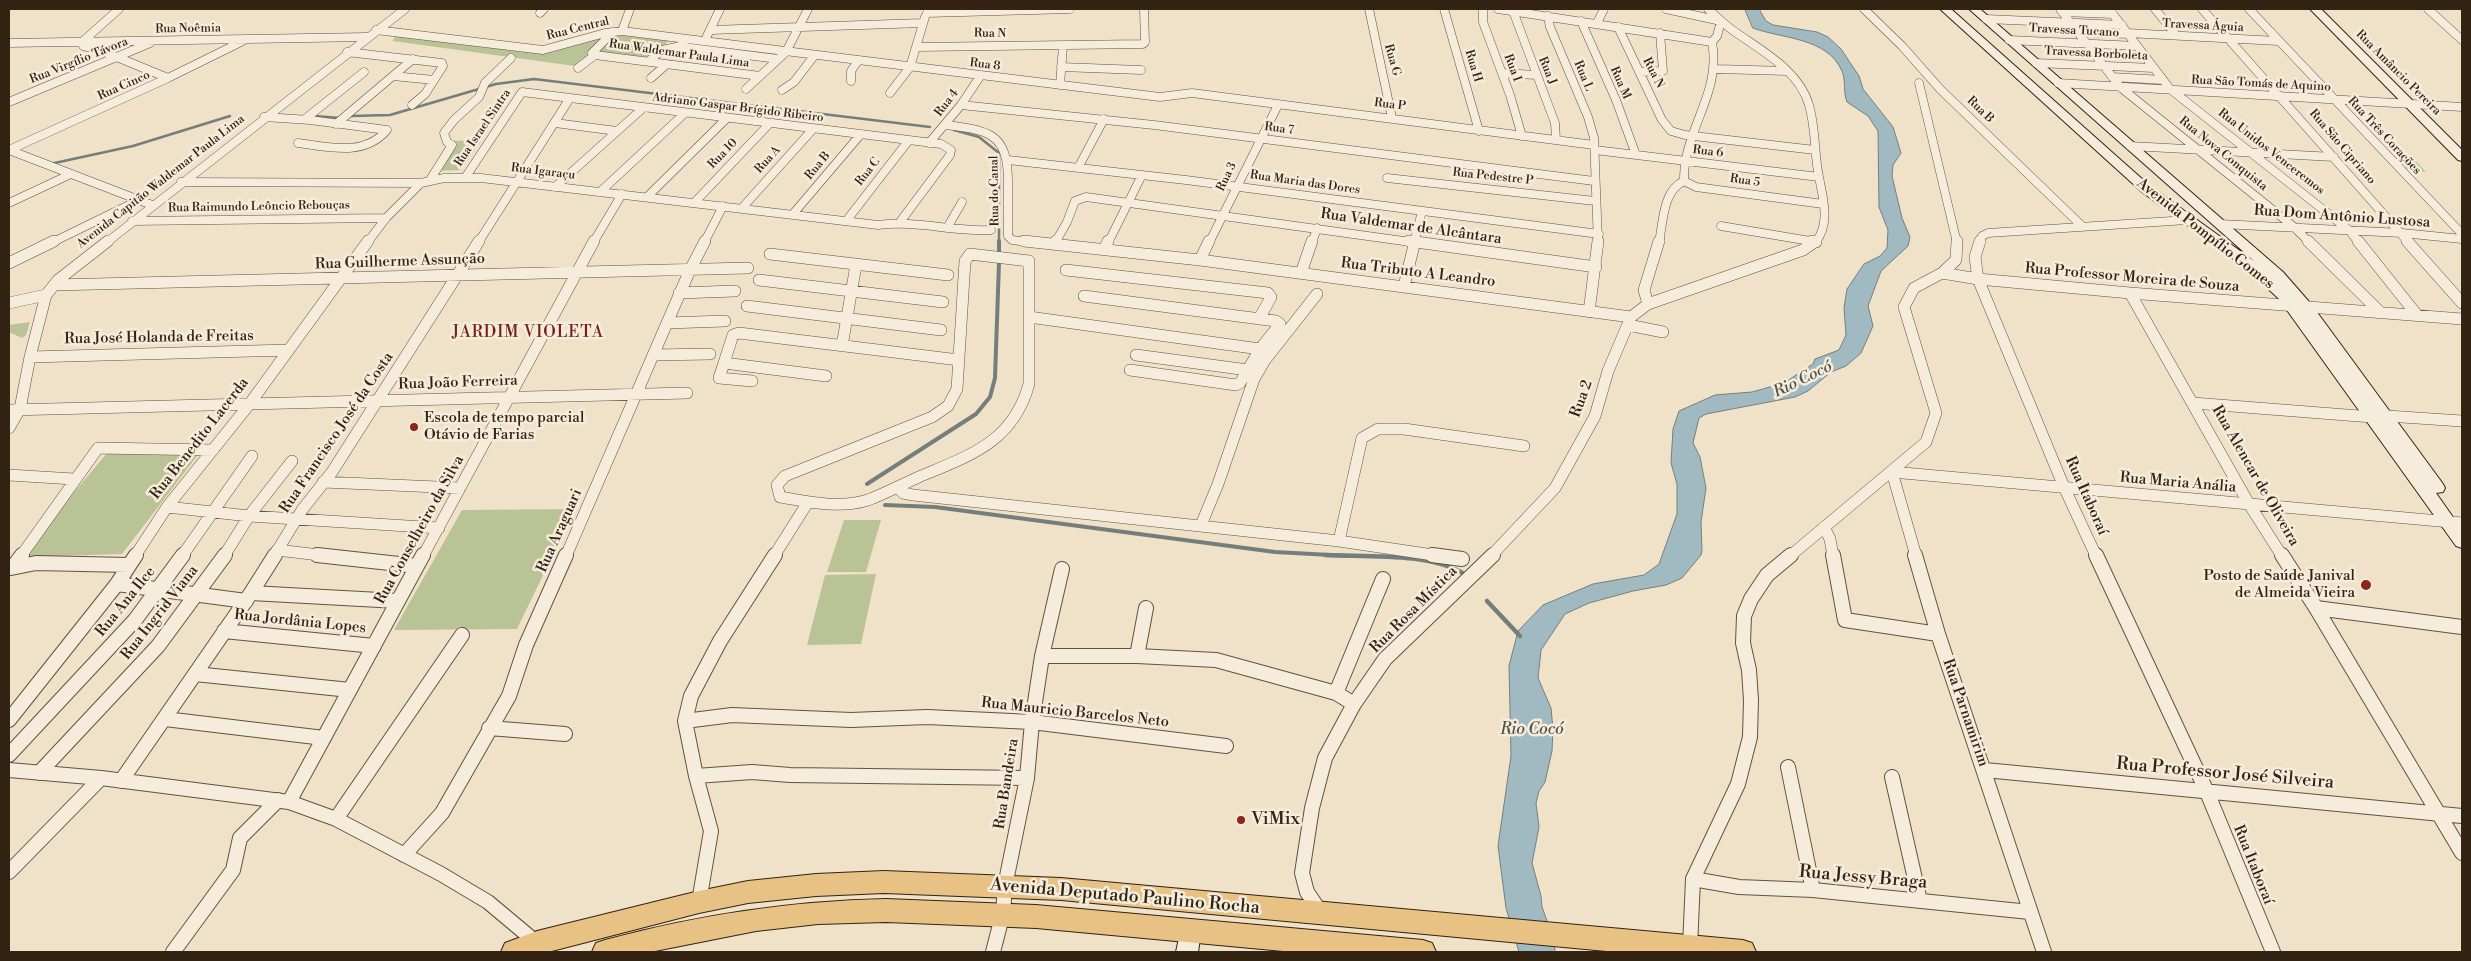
<!DOCTYPE html>
<html>
<head>
<meta charset="utf-8">
<style>
  body { margin:0 }
  #map { position:relative; width:2471px; height:961px; overflow:hidden; background:#efe2c8; font-family:"Libre Bodoni",serif }
  canvas { display:block }
  .frame { position:absolute; inset:0; border:10px solid #322312; pointer-events:none }
</style>
</head>
<body>
<div id="map">
<canvas width="2471" height="961"></canvas>
<div class="frame"></div>
</div>
<script>
const c = document.querySelector('canvas').getContext('2d');
c.lineJoin = 'round';
function fillPath(path, color) { c.fillStyle = color; c.fill(path, 'evenodd'); }
function trace(path, color, width, dash) { c.strokeStyle = color; c.lineWidth = width; c.lineCap = dash ? 'butt' : 'round'; c.setLineDash(dash || []); c.stroke(path); }
function drawText(font, color, halo, rows, align = 'center') {
  c.font = font + ' "Libre Bodoni",serif'; c.lineWidth = 5; c.setLineDash([]); c.textBaseline = 'middle'; c.strokeStyle = halo; c.fillStyle = color; for (const [text, x, y, turn = 0] of rows) {
    c.save(); c.translate(x, y); c.rotate((+turn || 0) * Math.PI / 180); c.textAlign = isNaN(turn) ? turn : align; if (halo) c.strokeText(text, 0, 0); c.fillText(text, 0, 0); c.restore();
  }
}
const green = new Path2D(`
  M619,33L671,39L648,59L595,53L575,66L393,41L396,34L545,53Z
  M482,140L461,170L432,171L453,141Z
  M2394,154L2411,156L2426,172L2409,171Z
  M30,322L26,335L22,338L9,332V325Z
  M201,451L122,554L20,557L107,453Z
  M575,509L517,629L394,630L462,510Z
  M844,520H881L866,572H827Z
  M876,574L861,644L807,645L825,575Z`);
const water = new Path2D(`
  M1745,9H1759L1766,21L1773,25L1817,32L1828,37L1841,49L1859,76L1863,89L1893,127L1901,153L1893,165L1892,176L1902,218L1910,237L1908,246L1881,271L1868,306L1873,326L1861,353L1846,366L1831,372L1808,391L1795,397L1706,414L1699,418L1693,443L1700,457L1706,488L1701,522L1702,551L1701,555L1682,578L1666,585L1633,591L1589,603L1565,614L1541,650L1538,678L1551,708L1553,729L1552,751L1545,782L1539,791L1536,803L1539,827L1532,863L1541,896L1542,907L1554,940L1555,952H1519L1506,908L1498,846L1511,756L1509,666L1518,631L1543,605L1593,584L1644,575L1659,564L1677,514V484L1671,463L1673,429L1679,411L1715,395L1752,392L1784,383L1813,364L1815,359L1839,350L1846,335L1844,308L1847,289L1864,264L1880,256L1887,248L1888,230L1879,207L1878,131L1868,116L1847,102C1843,92 1846,80 1842,71C1827,37 1782,39 1753,28Z`);
const streamFar2 = new Path2D(`
  M314,116L340,118
  M351,116L390,115L496,84L534,79L930,127
  M954,130L979,137L999,153V243
  M50,164L133,146L230,116`);
const streamFar1 = new Path2D(`
  M999,241V251
  M867,484L976,414L990,397L995,378L999,263
  M885,505L935,507L1275,552L1349,556`);
const stream = new Path2D(`
  M1325,555C1367,557 1430,552 1466,575
  M1487,601L1520,636`);
const streetFar2 = new Path2D(`
  M119,9L82,42L83,46L97,49L168,78
  M1369,9L1392,118
  M1444,9L1479,131
  M1483,9V22L1510,95L1522,136
  M1498,9L1712,42
  M1666,9L1721,21L1717,36L1712,42
  M1708,9C1716,16 1723,23 1731,29C1758,49 1799,69 1809,105C1816,128 1814,154 1819,177C1823,199 1831,224 1815,243
  M1864,9L1902,46L1940,89L2082,226
  M2060,9L2120,87L2294,227L2310,243
  M2109,9L2170,89L2349,230L2359,243
  M2155,9L2176,35
  M2202,9L2409,243
  M2249,9L2462,234
  M2428,9L2462,40
  M1513,11L1555,123L1556,140
  M2062,12L2113,14
  M540,13L544,9
  M927,13L1070,9
  M1548,16L1550,27L1588,117L1594,138L1598,243
  M1986,19L2122,25
  M1581,21L1616,100L1636,155
  M1597,23L1604,9
  M1618,27L1662,120L1671,131L1685,135L1815,150
  M376,30L543,50L605,33L622,31L1160,97L1192,93L1594,145
  M710,30L923,23
  M622,31L630,9
  M2078,32L2128,34
  M2127,33L2278,41
  M707,36L720,9
  M685,40L681,45L683,47L778,59
  M2009,40L2137,46
  M1712,42C1722,94 1683,130 1684,181L1696,187L1823,204
  M9,43L367,37
  M917,47L1143,44L1145,42L1144,9
  M347,52L442,63L443,66L425,94L412,105
  M2096,54L2146,57
  M595,55L760,76
  M649,61L662,50L681,46
  M2036,63L2154,68
  M1061,67L1141,70
  M578,68L595,55L592,53L613,32
  M1717,69L1787,71
  M1640,72L1663,71L1660,33
  M1502,73L1536,75
  M393,76L434,80
  M2112,77L2163,80
  M651,78L667,64
  M851,81V71L858,61
  M1919,83L1957,243
  M2058,83L2462,107
  M1060,85L1063,46
  M746,89L786,52L808,9
  M782,90L794,82L814,56
  M890,93L910,67L925,17
  M9,102L150,43
  M961,105L1154,125L1594,181
  M264,117L310,120L387,130C364,157 329,147 298,143
  M305,119L364,72
  M555,123L617,131
  M336,124L413,59
  M945,125C989,130 1008,133 1008,182C1008,200 1008,218 1008,236L1012,240L1036,243
  M929,143L961,105L981,75
  M2130,146L2334,157
  M9,150L168,78L243,41
  M9,150L152,205
  M1595,150L1819,177
  M1008,160L1186,180L1599,234
  M1078,168L1104,119
  M465,178L522,92L941,144L951,150L950,155L900,222
  M1387,178L1595,201
  M430,180L452,145L447,142L444,133L454,120L479,97L485,83L511,58
  M181,182L421,183L444,178H481L878,225C916,220 953,232 991,230
  M555,187L643,108
  M600,192L685,113
  M647,197L727,118
  M9,203L71,174
  M694,203L770,123
  M742,208L813,129
  M793,214L861,134
  M847,220L909,140
  M132,221L386,218
  M2220,224L2402,233L2462,239
  M1721,226L1816,242
  M947,228L962,202
  M51,243L137,201
  M106,243L405,9
  M367,243L386,218L421,183
  M478,243L570,98
  M593,243L622,194
  M704,243L723,206
  M1055,243L1067,222L1075,201L1086,197L1418,243
  M1108,243L1142,175
  M1209,243L1278,105
  M1312,243L1317,228
  M1414,243L1422,211
  M1659,243C1663,222 1663,190 1684,181
  M1980,243L1982,236L1988,233L2187,220`);
const streetFar1 = new Path2D(`
  M1024,241L1200,260L1631,317
  M1409,241L1596,267
  M1812,241L1816,242
  M1980,241L1975,257L1978,279L2064,487L2096,556
  M2308,241L2379,311
  M2358,241L2417,315
  M2407,241L2462,303
  M1055,243L1056,241
  M1105,248L1108,241
  M770,254L948,275
  M970,254L1029,261V384C1013,442 971,455 921,476C903,484 886,493 868,500C839,509 810,502 780,497L777,485L785,476L932,417L948,406L957,389L965,261Z
  M1200,260L1209,241
  M9,263L54,241
  M1066,270L1268,293L1271,297L1259,319
  M1301,273L1312,241
  M1942,273L1978,279L2130,293L2462,319
  M759,280L943,302
  M54,285L748,268
  M1404,286L1415,241
  M679,293L735,291
  M2130,293L2249,504L2282,556
  M1084,296L1276,321L1280,324L1260,349L1240,383L1236,385L1130,370
  M9,303L46,295
  M1648,304L1644,290L1659,241
  M747,306L941,330
  M1589,312L1598,241
  M1029,317L1260,349
  M1631,317L1648,304L1803,250L1816,241
  M667,323L725,321
  M1628,325L1663,332
  M842,346L856,265
  M653,355L710,354
  M1136,355L1248,370
  M30,357L289,350
  M724,363L719,378L752,381
  M826,376L724,363L733,335L739,333L959,360
  M2193,403L2372,417
  M9,410L687,393
  M2387,416L2462,421
  M9,428L20,409L30,357L46,295L58,280L108,241
  M1892,472L2462,523
  M1892,472L1916,556
  M9,475L74,479
  M323,482L460,488
  M897,487L903,493L913,495L1339,541L1440,556
  M167,507L249,516L439,528
  M1201,525L1218,484L1254,379L1265,360L1317,294
  M1824,527L1830,539L1833,556
  M1339,541L1362,438L1378,429H1404L1524,446
  M277,550L328,556
  M21,556L98,448L213,450
  M135,556L167,507L248,406L368,241
  M182,556L252,456
  M224,556L249,516L292,461
  M274,556L302,510L332,472L479,241
  M423,556L594,241
  M566,556L690,270L705,241
  M774,556L808,502
  M1491,556L1555,488L1595,416L1608,371L1631,317
  M1790,556L1926,442L1936,413L1904,307L1914,288L1942,273L1956,260L1957,241`);
const street = new Path2D(`
  M317,555L417,566
  M1432,555L1462,559
  M1833,555L1845,620L1938,634
  M1915,555L1938,634L2044,952
  M2096,555L2207,792L2273,952
  M2282,555L2316,608L2462,853
  M13,567L22,555
  M11,568L36,563L128,565
  M117,584L246,601
  M251,593L398,601
  M2316,608L2462,627
  M224,631L374,646
  M1042,656H1137L1216,660L1336,693L1354,704
  M1137,656L1146,608
  M195,674L350,690
  M1336,693L1383,579
  M165,719L324,738
  M9,720L117,584L136,555
  M685,721L732,715L851,720L927,717L1032,722L1226,746
  M489,728L565,734
  M9,755L135,620L183,555
  M1788,767L1813,890
  M9,770L101,778L289,802L336,819L441,874L488,902L537,943L538,952
  M1985,770L2462,816
  M39,773L158,646L225,555
  M696,776L752,772L790,775L1027,778
  M1892,777L1920,901
  M121,781L251,593L275,555
  M289,802L423,555
  M336,819L462,635
  M404,855L442,813L509,696L526,645L566,555
  M9,872L101,778
  M1693,879L1739,887L1813,890L2030,912
  M699,902L711,831L696,776L685,721L691,696L720,641L775,555
  M1321,913L1307,892L1302,873L1312,808L1325,758L1354,704L1385,659L1493,555
  M1690,947L1693,879L1738,784L1750,737L1751,700L1749,670L1743,643L1744,616L1751,599L1767,575L1791,555
  M173,952L233,870L240,838L278,800
  M993,952L1003,913L1005,886L1027,778L1032,722L1042,656L1062,569`);
const secondary = new Path2D(`
  M1940,9H1951L2150,186L2254,261L1969,9H1980L2283,272L2311,304L2443,484L2445,488L2443,492L2436,493L2462,530V548L2456,546L2279,299L2247,269L2142,192Z
  M2310,9H2321L2462,150V161L2458,160Z
  M1190,921L1198,924L1201,931L1198,952H1176L1182,924Z`);
const primary = new Path2D(`
  M884,871L1061,878L1743,940L1752,943L1756,952H1617L1061,900L884,893L816,896L748,903L699,913L548,952H501L505,943L537,931L699,891L748,881L816,874Z
  M886,899L1036,905L1423,940L1432,943L1436,952H1294L1036,928L886,922L818,924L756,931L650,952H592L596,943L605,940C698,915 790,901 886,899Z`);
const markers = [
  [414,427,5,"#8f2418"],
  [2366,585,6,"#8f2418"],
  [1241,820,5,"#8f2418"]
];
const farStreetnames = [
  ["Travessa Águia",2203,26,3],
  ["Rua Noêmia",188,29,-1],
  ["Rua Central",578,29,-14],
  ["Travessa Tucano",2074,31,3],
  ["Rua N",990,34,1],
  ["Rua Waldemar Paula Lima",679,54,8],
  ["Travessa Borboleta",2096,54,3],
  ["Rua G",1392,60,74],
  ["Rua Virgílio Távora",79,61,-22],
  ["Rua 8",985,65,7],
  ["Rua H",1473,66,73],
  ["Rua I",1512,68,69],
  ["Rua J",1547,71,67],
  ["Rua N",1653,73,63],
  ["Rua Amâncio Pereira",2398,73,45],
  ["Rua L",1583,76,67],
  ["Rua M",1620,83,66],
  ["Rua São Tomás de Aquino",2261,84,3],
  ["Rua Cinco",124,86,-24],
  ["Rua 4",947,103,-53],
  ["Rua P",1390,105,7],
  ["Adriano Gaspar Brígido Ribeiro",738,108,7],
  ["Rua B",1980,110,44],
  ["Rua Israel Sintra",483,128,-56],
  ["Rua 7",1279,129,7],
  ["Rua Três Corações",2384,136,47],
  ["Rua São Cipriano",2342,147,49],
  ["Rua 6",1708,152,7],
  ["Rua Unidos Venceremos",2271,152,38],
  ["Rua 10",723,154,-46],
  ["Rua Nova Conquista",2223,154,39],
  ["Rua A",768,160,-48],
  ["Rua B",818,166,-50],
  ["Rua Igaraçu",543,172,7],
  ["Rua C",868,172,-52],
  ["Rua 3",1227,177,-64],
  ["Rua Pedestre P",1493,177,6],
  ["Rua 5",1745,181,8],
  ["Avenida Capitão Waldemar Paula Lima",161,182,-38],
  ["Rua Maria das Dores",1305,183,8],
  ["Rua do Canal",995,191,-91],
  ["Rua Raimundo Leôncio Rebouças",259,207,-1]
];
const streetNames = [
  ["Rua Dom Antônio Lustosa",2342,217,4],
  ["Rua Valdemar de Alcântara",1411,227,8],
  ["Avenida Pompílio Gomes",2205,234,38],
  ["Rua Guilherme Assunção",400,262,-2],
  ["Rua Tributo A Leandro",1418,273,7],
  ["Rua Professor Moreira de Souza",2132,278,5],
  ["Rua José Holanda de Freitas",159,338,-1],
  ["Rua João Ferreira",458,383,-2],
  ["Rua 2",1582,399,-70],
  ["Rua Francisco José da Costa",337,433,-56],
  ["Rua Benedito Lacerda",200,439,-52],
  ["Rua Alencar de Oliveira",2255,476,60],
  ["Rua Maria Anália",2178,483,5],
  ["Rua Itaboraí",2086,496,66],
  ["Rua Conselheiro da Silva",420,530,-61],
  ["Rua Araguari",560,531,-66],
  ["Rua Ana Ilce",126,602,-51],
  ["Rua Rosa Mística",1414,610,-45],
  ["Rua Ingrid Viana",160,613,-52],
  ["Rua Jordânia Lopes",300,622,6],
  ["Rua Mauricio Barcelos Neto",1075,713,6],
  ["Rua Parnamirim",1965,713,71],
  ["Rua Bandeira",1007,784,-81],
  ["Rua Itaboraí",2253,865,68]
];
const poiNames = [
  ["Escola de tempo parcial",424,418],
  ["Otávio de Farias",424,435],
  ["Posto de Saúde Janival",2355,576,"right"],
  ["de Almeida Vieira",2355,593,"right"]
];
const neighbourhoodNames = [
  ["JARDIM VIOLETA",528,333]
];
const waterNames = [
  ["Rio Cocó",1803,380,-26],
  ["Rio Cocó",1532,730]
];
const nearStreetnames = [
  ["Rua Professor José Silveira",2225,774,5],
  ["Rua Jessy Braga",1863,878,5],
  ["Avenida Deputado Paulino Rocha",1125,897,5]
];
const nearPoinames = [
  ["ViMix",1251,820]
];
fillPath(green, '#bac395');
fillPath(water, '#a1bac2');
trace(water, '#757e7c', 1);
trace(streamFar2, '#757e7c', 2.5);
trace(streamFar1, '#757e7c', 4);
trace(stream, '#757e7c', 4.5);
trace(streetFar2, '#615340', 9);
trace(streetFar1, '#615340', 12);
trace(street, '#615340', 16);
trace(secondary, '#322312', 2);
trace(primary, '#322312', 2);
trace(streetFar2, '#f5ecdb', 8);
trace(streetFar1, '#f5ecdb', 11);
trace(street, '#f5ecdb', 14);
fillPath(secondary, '#f5ecdb');
fillPath(primary, '#e8c184');
for (const [x, y, r, color] of markers) { const dot = new Path2D(); dot.arc(x, y, r, 0, 2 * Math.PI); c.fillStyle = color; c.fill(dot); trace(dot, '#f5ecdb', 2); }
drawText('12px', '#322312', '#f5ecdb', farStreetnames);
drawText('15px', '#322312', '#f5ecdb', streetNames);
drawText('15px', '#322312', '#f5ecdb', poiNames, 'left');
c.letterSpacing = '1px';
drawText('16px', '#7a1f14', '#f5ecdb', neighbourhoodNames);
c.letterSpacing = '0px';
drawText('italic 16px', '#535047', '#f5ecdb', waterNames);
drawText('18px', '#322312', '#f5ecdb', nearStreetnames);
drawText('18px', '#322312', '#f5ecdb', nearPoinames, 'left');
</script>
</body>
</html>
